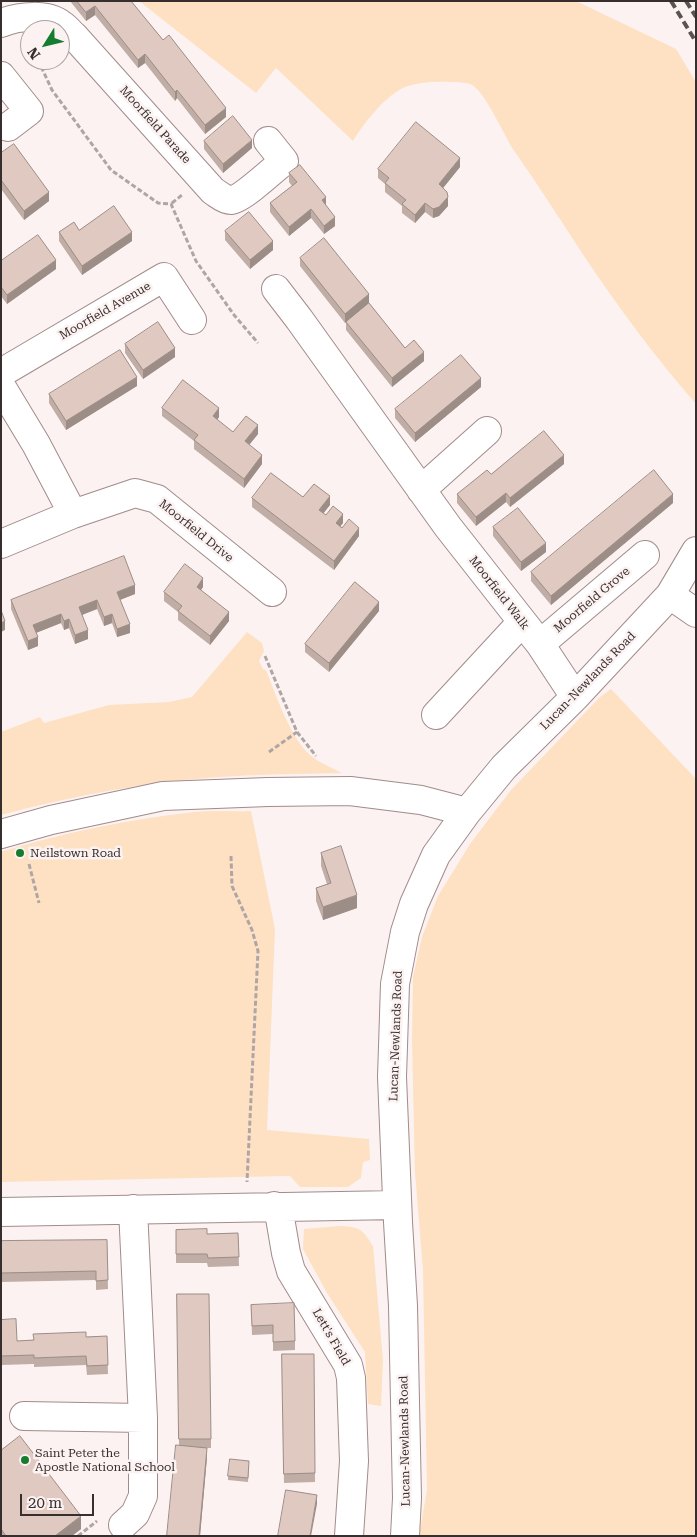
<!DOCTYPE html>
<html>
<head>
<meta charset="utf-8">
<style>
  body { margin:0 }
  #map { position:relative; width:697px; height:1537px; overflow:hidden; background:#fcf2f2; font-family:"Roboto Serif",serif }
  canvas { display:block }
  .frame { position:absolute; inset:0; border:2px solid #372e2e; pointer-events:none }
  .north { position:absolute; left:20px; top:20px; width:50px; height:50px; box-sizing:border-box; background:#fcf2f2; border:1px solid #ada4a4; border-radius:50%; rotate:234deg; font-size:14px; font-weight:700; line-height:20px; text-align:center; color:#372e2e }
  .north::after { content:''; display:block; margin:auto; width:18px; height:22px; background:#167c2f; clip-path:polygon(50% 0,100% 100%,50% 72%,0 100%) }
  .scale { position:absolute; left:20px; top:1494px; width:74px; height:22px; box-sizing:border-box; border:2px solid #372e2e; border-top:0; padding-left:6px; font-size:15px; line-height:18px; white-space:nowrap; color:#372e2e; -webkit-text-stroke:4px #fcf2f2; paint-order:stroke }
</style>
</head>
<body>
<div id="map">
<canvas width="697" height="1537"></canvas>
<div class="frame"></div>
<div class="north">N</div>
<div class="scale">20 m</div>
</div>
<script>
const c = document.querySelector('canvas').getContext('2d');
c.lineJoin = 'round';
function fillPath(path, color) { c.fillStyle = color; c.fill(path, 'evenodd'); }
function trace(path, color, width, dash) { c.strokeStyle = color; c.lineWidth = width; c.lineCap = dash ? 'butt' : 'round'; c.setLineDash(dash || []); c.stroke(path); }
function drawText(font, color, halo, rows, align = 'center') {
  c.font = font + ' "Roboto Serif",serif'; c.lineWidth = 5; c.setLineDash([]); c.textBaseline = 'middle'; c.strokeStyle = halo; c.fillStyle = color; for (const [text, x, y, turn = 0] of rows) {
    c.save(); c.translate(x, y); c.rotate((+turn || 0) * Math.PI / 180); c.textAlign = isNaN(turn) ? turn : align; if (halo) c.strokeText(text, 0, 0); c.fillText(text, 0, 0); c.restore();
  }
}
const green = new Path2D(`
  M139,1H576L676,49L696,82V404C655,357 618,307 584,256C561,221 539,186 515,152C503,134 489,100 475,87C470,82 457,82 450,82C437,81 417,82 405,87C386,95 364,123 353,141L276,68L256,93Z
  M247,632L262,643L264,651L259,661L263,669L266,670C276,695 292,743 314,758C322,764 333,768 342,773C301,774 260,774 219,777C146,782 72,796 1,815V732L40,717L44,723L109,705L169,702L192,697Z
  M611,689L696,779V1536H419L427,1490L423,1270L415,1173L412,1039L413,977L422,937L438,896L470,844L511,790L600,697Z
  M251,811L275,929L267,1130L369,1139L370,1160L363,1162L361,1178L348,1187H300L290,1176L1,1182V852C61,833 131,819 194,812C213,810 232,812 251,811Z
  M340,1226C361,1227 362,1229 373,1246L383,1360L381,1406L368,1404L365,1352L327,1293L303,1249L304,1229Z`);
const path = new Path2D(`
  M22,45L30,52
  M38,60L52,90L111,170L158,203L171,204L196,261L234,315L258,343
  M172,203L182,195
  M265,656L297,732L316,756
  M269,752L297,732
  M231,856L232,886L252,930L258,951L247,1182
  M29,864L39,903
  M78,1536L97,1521`);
const minor = new Path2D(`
  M1,23C19,16 47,13 62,25C67,28 70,33 74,36L213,191C218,194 224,200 231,200C242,199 274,169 284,161L268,141
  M1,76L29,111L8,127
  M276,289L299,319L448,527L540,644L575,697
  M1,373L164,277L192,320
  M1,386L36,444L73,514
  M421,490L487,431
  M1,544L73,514L135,493L157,499L272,592
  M670,595L696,613
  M540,644L645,555
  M436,715L522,622
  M1,834L51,820L163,796L268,792L350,791L421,800L467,812
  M274,1206L280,1218L286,1253L291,1271L348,1365L351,1378L354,1461L349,1536
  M1,1212L397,1205
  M24,1416L143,1418
  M123,1525L135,1514L143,1496V1418L133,1209
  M405,1536L407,1498L403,1306L398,1222L392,1077L395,984L405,932L414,904L436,855L467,812L504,767L575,697L670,595L696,551`);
const rail = new Path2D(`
  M671,1L696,42
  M686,1L696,17`);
const wall = new Path2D(`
  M70,1H131L226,117L205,134L177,98L175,101L145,63L138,68L95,15L86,21Z
  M204,141L252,148L223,173L204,149Z
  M1,153L49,201L24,220L1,189Z
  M460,167L443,188L448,206L439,216L433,218L425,212L415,223L402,213V206L385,192V184L378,178V169Z
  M289,173L326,205L335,226L324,234L311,218L289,236L270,212V203L292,186L289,182Z
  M79,230L132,241L82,275L59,241V232Z
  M225,231L273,250L250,269L225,240Z
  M300,258L369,303L405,348L424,361L392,387L346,330V322L345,323L300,266Z
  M1,261L56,269L7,304L1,296Z
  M125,344L175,357L143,379L125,353Z
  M137,386L66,430L49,403V394Z
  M481,387L415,442L395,418V409Z
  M162,408L219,417L217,420L233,432L258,434L249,445L262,464L244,488L194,449V441L162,416Z
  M564,464L510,507L506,502L476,526L457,503V494L491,474Z
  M303,497L330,505L323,513L326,515L343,523L340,526L359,536L334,570L252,507V498Z
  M673,503L551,605L531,581V572Z
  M493,527L546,552L521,571L493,536Z
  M203,587L201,590L229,621L210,645L178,620V612L164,601V592Z
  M135,594L120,600L130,633L117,637L112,623L104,626L97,609L82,615L88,639L75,644L69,628L64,630L61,623L36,633L38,646L28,650L11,609V600Z
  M379,611L329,672L305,652V644Z
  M321,853L357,908L323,920L316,901V888L327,884L321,866Z
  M176,1230L207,1234L238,1233L239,1266L208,1267L207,1263H176Z
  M107,1240L108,1289L96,1290V1280L1,1282V1241Z
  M177,1294L211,1439V1448H205L207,1457L200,1536H167L179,1446Z
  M251,1305L295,1341V1350L273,1351V1334L252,1335Z
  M1,1320L17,1341L86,1337L107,1336L108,1374L87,1375L86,1365L34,1367V1364L1,1365Z
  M282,1354L315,1473V1482L284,1483Z
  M1,1448L81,1529L72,1536H1Z
  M249,1466L248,1482L228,1480V1476Z`);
const shadedWall = new Path2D(`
  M95,6V15L86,21V12Z
  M145,54V63L138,68V60Z
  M177,90V98L175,101V92Z
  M226,108V117L205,134V125Z
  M252,140V148L223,173V164Z
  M460,158V167L439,193V184Z
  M49,192V201L24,220V211Z
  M326,197V206L322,200Z
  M448,197V206L439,216L433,218V209Z
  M425,203V212L415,223V215Z
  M311,209V218L289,236V227Z
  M335,217V226L324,234V226Z
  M132,232V241L82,275V266Z
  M273,241V250L250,269V260Z
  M56,260V269L7,304V295Z
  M369,294V303L345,323V314Z
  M175,348V357L143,379V370Z
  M424,352V361L392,387V378Z
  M137,377V386L66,430V421Z
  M481,378V387L415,442V433Z
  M219,408V417L213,425V416Z
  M258,425V434L245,450V441Z
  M262,455V464L244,488V479Z
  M564,455V464L510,507V498Z
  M506,493V502L476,526V517Z
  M673,494V503L551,605V596Z
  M330,496V505L319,519V510Z
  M343,514V523L336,532V523Z
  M359,528V536L334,570V561Z
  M546,543V552L521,571V562Z
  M203,578V587L197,596V587Z
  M135,585V594L117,601V592Z
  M97,600V609L79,616V607Z
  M379,602V611L329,672V663Z
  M229,612V621L210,645V636Z
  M61,614V623L33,634V625Z
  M112,614V623L104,626V617Z
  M69,619V628L64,630V621Z
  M5,621V630L1,632V623Z
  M130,624V633L117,637V629Z
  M88,630V639L75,644V635Z
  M38,637V646L28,650V641Z
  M357,895V908L323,920V907Z
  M207,1448V1457L200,1536H199Z
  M317,1495V1504L311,1536H310Z
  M81,1516V1529L72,1536H55Z`);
const building = new Path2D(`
  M77,1H131L163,40L169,35L226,108L205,125L177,90L175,92L145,54L138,60L95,6L86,12Z
  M233,116L252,140L223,164L204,141Z
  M416,122L460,158L439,184L447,192L448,197L439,207L433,209L425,203L415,215L402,204L406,200L385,183L389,178L378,169Z
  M14,144L49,192L24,211L1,180V153Z
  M300,165L326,197L322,200L335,217L324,226L311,209L289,227L270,203L297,182L289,173Z
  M114,206L132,232L82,266L59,232L74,222L79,230Z
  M249,212L273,241L250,260L225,231Z
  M38,235L56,260L7,295L1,287V261Z
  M324,238L369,294L345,314L300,258Z
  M369,303L405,348L414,340L424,352L392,378L346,322Z
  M158,322L175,348L143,370L125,344Z
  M120,350L137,377L66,421L49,394Z
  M461,355L481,378L415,433L395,409Z
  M183,380L219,408L213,416L233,432L246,416L258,425L245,441L262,455L244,479L194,440L198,435L162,408Z
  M544,431L564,455L510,498L506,493L476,517L457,494L487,470L491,474Z
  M654,470L673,494L551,596L531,572Z
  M271,473L303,497L314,484L330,496L319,510L326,515L333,506L343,514L336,523L342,528L349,519L359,528L334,561L252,498Z
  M518,508L546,543L521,562L493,527Z
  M124,556L135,585L117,592L130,624L117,629L112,614L104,617L97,600L79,607L88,630L75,635L69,619L64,621L61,614L33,625L38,637L28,641L11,600Z
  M185,564L203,578L197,587L229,612L210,636L178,611L182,606L164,592Z
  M355,582L379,602L329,663L305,644Z
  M1,610L5,621L1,623Z
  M341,846L357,895L323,907L316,888L331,883L321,853Z
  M207,1229V1234L238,1233L239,1257L208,1258L207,1254H176V1230Z
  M107,1240L108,1280L96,1281V1271L1,1273V1241Z
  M177,1294H209L211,1439H179Z
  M294,1303L295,1341L273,1342V1325L252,1326L251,1305Z
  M16,1319L17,1341L34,1340L33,1334L86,1332V1337L107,1336L108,1365L87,1366L86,1356L34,1358V1355L1,1356V1320Z
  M282,1354H314L315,1473L284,1474Z
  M20,1436L81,1516L55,1536H6L1,1529V1448L2,1449Z
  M176,1445L207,1448L199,1536H167Z
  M230,1459L249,1461L248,1478L228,1476Z
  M286,1490L317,1495L310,1536H278Z`);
const markers = [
  [20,853,5,"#167c2f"],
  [25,1460,5,"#167c2f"]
];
const streetNames = [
  ["Moorfield Parade",155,125,48],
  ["Moorfield Avenue",105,311,-30],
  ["Moorfield Drive",196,531,39],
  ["Moorfield Walk",499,593,52],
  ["Moorfield Grove",592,600,-40],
  ["Lucan-Newlands Road",588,681,-46],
  ["Lucan-Newlands Road",396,1036,-88],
  ["Lett's Field",331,1337,60],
  ["Lucan-Newlands Road",405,1441,-91]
];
const poiNames = [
  ["Neilstown Road",30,853],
  ["Saint Peter the",35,1453],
  ["Apostle National School",35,1467]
];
fillPath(green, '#fde1c2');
trace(minor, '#a28b8b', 30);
trace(path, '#afa5a5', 3, [5, 2.5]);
trace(minor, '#fff', 28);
trace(rail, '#5b5252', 4, [8, 4]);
fillPath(wall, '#c0ada5');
fillPath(shadedWall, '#9c8d86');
fillPath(building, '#dfc9c0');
trace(building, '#9c8d86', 1);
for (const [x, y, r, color] of markers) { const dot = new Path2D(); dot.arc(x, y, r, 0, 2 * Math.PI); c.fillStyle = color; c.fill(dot); trace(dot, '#fcf2f2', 2); }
drawText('12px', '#372e2e', '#fcf2f2', streetNames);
drawText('12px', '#372e2e', '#fcf2f2', poiNames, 'left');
</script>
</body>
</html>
